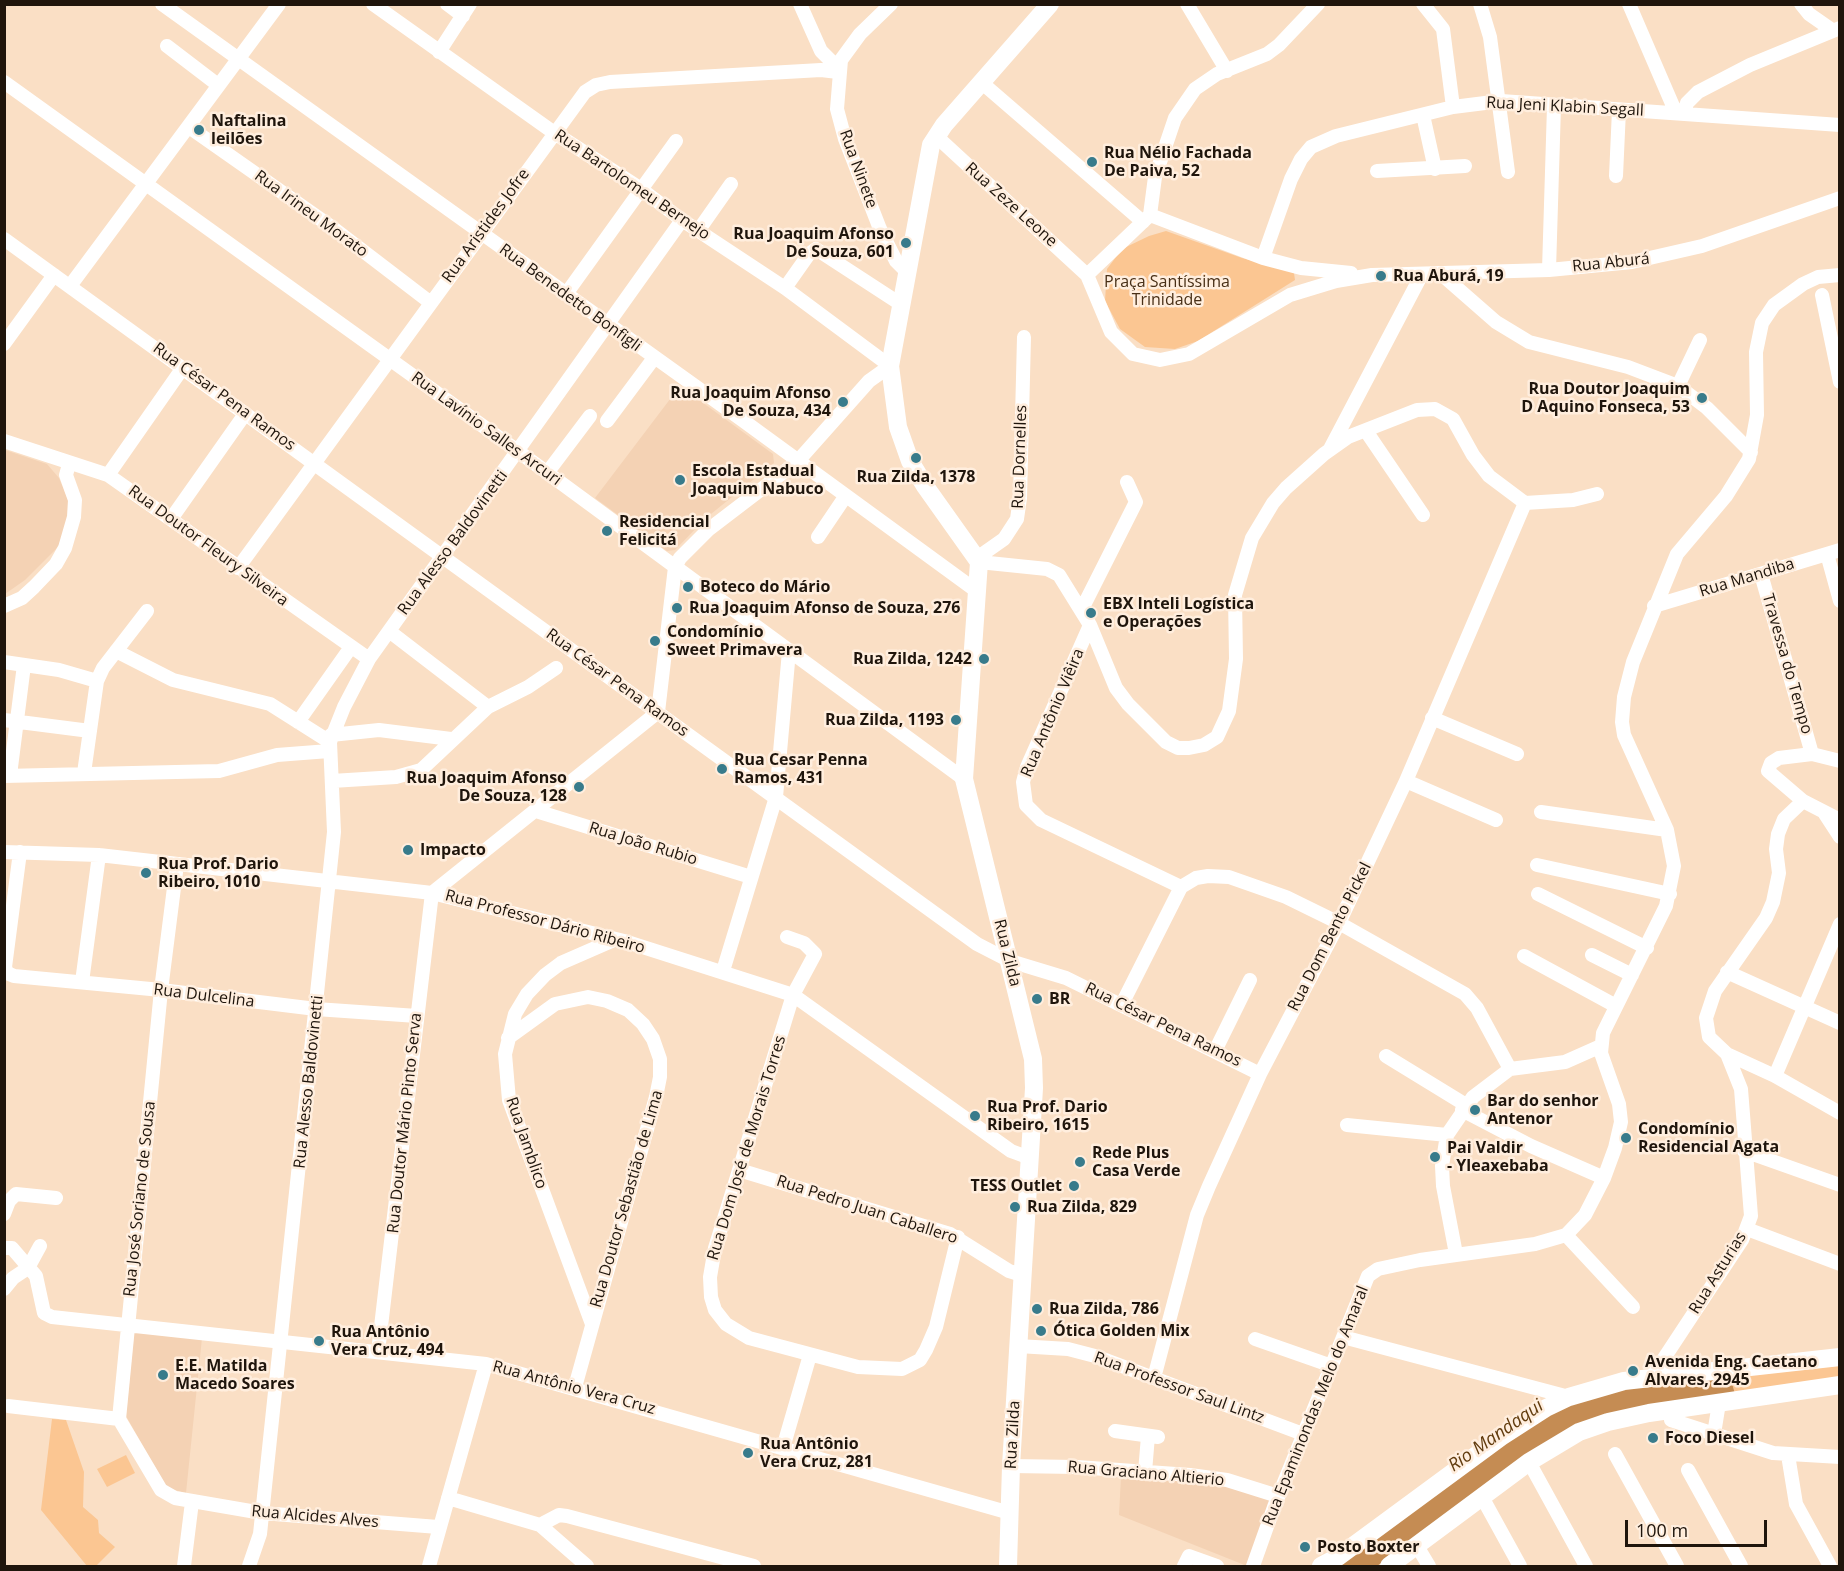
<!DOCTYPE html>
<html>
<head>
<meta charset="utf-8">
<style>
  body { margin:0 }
  #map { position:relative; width:1844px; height:1571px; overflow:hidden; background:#fadfc5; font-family:"Open Sans",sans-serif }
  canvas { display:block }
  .frame { position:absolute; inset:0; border:6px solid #1f150c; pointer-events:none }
  .scale { position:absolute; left:1625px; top:1520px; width:142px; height:27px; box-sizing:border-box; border:3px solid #1f150c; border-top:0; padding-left:8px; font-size:18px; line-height:21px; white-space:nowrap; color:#1f150c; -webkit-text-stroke:4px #ffeede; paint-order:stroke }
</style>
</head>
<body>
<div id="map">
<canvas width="1844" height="1571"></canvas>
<div class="frame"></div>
<div class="scale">100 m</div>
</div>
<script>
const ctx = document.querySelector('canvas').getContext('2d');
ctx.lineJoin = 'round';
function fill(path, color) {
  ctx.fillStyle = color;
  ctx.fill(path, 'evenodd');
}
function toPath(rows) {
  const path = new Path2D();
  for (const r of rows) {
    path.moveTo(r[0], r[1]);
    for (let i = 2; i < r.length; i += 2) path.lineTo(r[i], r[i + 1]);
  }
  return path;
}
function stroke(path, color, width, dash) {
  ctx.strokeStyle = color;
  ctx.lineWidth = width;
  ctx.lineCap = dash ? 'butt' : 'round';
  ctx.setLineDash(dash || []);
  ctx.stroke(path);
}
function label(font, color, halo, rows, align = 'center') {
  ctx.font = font + ' "Open Sans",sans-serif';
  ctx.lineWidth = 5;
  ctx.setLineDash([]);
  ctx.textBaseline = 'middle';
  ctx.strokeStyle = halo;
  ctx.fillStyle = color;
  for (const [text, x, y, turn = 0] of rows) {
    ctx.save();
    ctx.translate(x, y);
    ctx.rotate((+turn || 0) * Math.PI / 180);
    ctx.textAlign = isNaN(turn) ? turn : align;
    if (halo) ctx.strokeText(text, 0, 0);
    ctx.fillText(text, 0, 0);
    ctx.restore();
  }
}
fill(toPath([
  [680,386,773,454,774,463,706,518,675,550,667,551,595,498],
  [5,450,47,464,59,478,69,502,66,529,59,546,25,580,5,594],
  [136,1332,202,1338,186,1493,167,1488,126,1416,134,1333],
  [1135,1475,1228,1486,1272,1499,1247,1566,1119,1515,1121,1477]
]), '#f4d2b4');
fill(toPath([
  [1166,231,1242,258,1288,270,1294,273,1295,280,1198,341,1175,349,1145,347,1120,329,1105,301,1107,269,1122,249,1149,236],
  [1839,1361,1839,1380,1735,1394,1730,1376],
  [52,1419,66,1420,84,1472,83,1507,98,1520,99,1533,115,1547,96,1566,87,1566,41,1510],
  [126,1455,135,1473,107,1487,97,1469]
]), '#fbc692');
fill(toPath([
  [1730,1376,1735,1394,1616,1412,1437,1523,1377,1566,1330,1566,1526,1424,1599,1389]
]), '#c58c53');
stroke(toPath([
  [162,4,741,419,978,592],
  [373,4,553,132,641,189,682,220,785,288,890,366,869,381,797,462,708,530,680,558,675,567,658,712,432,893],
  [447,4,463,16],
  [800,4,821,51,839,69],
  [891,4,860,34,841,60,837,109,845,139,880,229,896,261,907,272],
  [1187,4,1227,71],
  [1423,4,1443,29,1453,107],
  [1480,4,1490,37,1508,172],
  [1629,4,1676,113],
  [1801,4,1809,14,1832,30],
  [167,46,218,85],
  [439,52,470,4],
  [4,82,519,452,964,779],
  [981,82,1143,222],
  [1684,113,1687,103,1698,92,1750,65,1840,28],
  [1423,115,1435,169],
  [189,127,333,228,431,303],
  [936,136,1087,275],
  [1377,171,1465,166],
  [1616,176,1619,110],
  [1150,215,1087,275,1111,332,1133,354,1160,360,1189,354,1290,295,1336,281,1372,275,1549,270,1632,262,1702,246,1840,198],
  [1150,215,1155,177,1175,118,1195,89,1217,74,1267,54,1279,45,1318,4],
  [1150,215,1263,258,1301,268,1351,273],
  [698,231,731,184],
  [4,239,977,944,1010,961,1066,978,1260,1074],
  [1263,258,1291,179,1301,159,1311,147,1336,136,1453,107,1501,101,1840,125],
  [1549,270,1554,106],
  [1440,273,1496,322,1529,342,1628,367,1678,386,1707,408,1751,452],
  [70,286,279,4],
  [785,288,809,254,816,249,902,305],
  [566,294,676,141],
  [1822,295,1840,382],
  [4,344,54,275],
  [1678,386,1700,340],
  [607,421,654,358],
  [1366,431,1423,515],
  [4,441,108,475,369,659,682,220],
  [1330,449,1422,274],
  [547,473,590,416],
  [108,475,182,369],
  [171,519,245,414],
  [818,537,845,497],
  [1827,554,1840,601],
  [977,558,1004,539,1017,519,1020,498,1024,337],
  [979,562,1047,569,1059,575,1090,625,1116,688,1128,704,1166,742,1178,748,1189,748,1204,745,1217,737,1229,711,1236,659,1235,595,1252,538,1273,503,1286,488,1324,454,1348,437,1417,410,1435,409,1453,419,1473,455,1489,476,1525,503,1573,500,1597,494],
  [238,568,585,92,596,85,610,82,821,70,838,72],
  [1761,574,1812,754],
  [4,606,22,598,34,587,56,564,65,548,74,517,75,500,66,475,69,464],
  [1654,606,1840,550],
  [1082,609,1136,502,1127,482],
  [1090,625,1027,767,1023,782,1026,805,1041,820,1181,887],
  [389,631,488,707],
  [116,651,173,680,270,704,330,742],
  [4,662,59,670,97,681],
  [1432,718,1517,754],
  [4,720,90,731],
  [298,722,351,647],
  [331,735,379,730,451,739],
  [1840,761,1812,754,1779,758,1771,763,1768,771,1803,801,1840,820],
  [84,773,97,681,103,668,147,611],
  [10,775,24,665],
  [4,776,219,771,277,755,329,751],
  [332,781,396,777,421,770,488,707,528,687,556,668],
  [1406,781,1496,820],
  [536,811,751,877],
  [1541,812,1667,830],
  [1825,814,1840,837],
  [4,852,99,855,432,893,624,941,793,995,1011,1151,1030,1158],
  [20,852,5,967,7,973,14,976,161,990,316,1009,417,1016],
  [177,864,161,990,119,1419,161,1490,175,1498,262,1513,438,1527],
  [1537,865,1670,894],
  [1538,894,1647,948],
  [787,937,804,943,815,954,793,995,715,1248,710,1277,711,1297,715,1310,726,1324,749,1338,858,1367,902,1369,920,1360,926,1350,936,1327,958,1237],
  [1592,955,1632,975],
  [1524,956,1616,1006],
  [723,971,776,797,789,651],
  [1727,972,1840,1023],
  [82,982,99,855],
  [1122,1004,1181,887,1196,878,1208,876,1229,877,1286,897,1339,923,1465,994,1477,1008,1510,1069,1565,1062,1601,1046],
  [508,1038,555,1004,588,997,607,1001,628,1010,643,1024,653,1039,660,1059,660,1077,656,1097,575,1387],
  [1215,1051,1250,980],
  [1727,1054,1775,1076,1840,1113],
  [1386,1056,1466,1105],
  [1775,1076,1840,924],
  [1462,1110,1531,1146,1604,1178],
  [1347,1125,1447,1135],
  [1744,1151,1840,1185],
  [739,1170,950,1234,1009,1271,1022,1275],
  [4,1214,9,1201,16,1194,56,1198],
  [1747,1229,1840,1264],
  [1566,1235,1633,1307],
  [4,1248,12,1248,36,1276,44,1313,52,1317,486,1364,1010,1513],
  [1456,1254,1443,1186,1442,1166,1447,1135,1473,1097,1510,1069],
  [4,1289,13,1278,28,1268,40,1246],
  [592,1324,509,1100,505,1054,515,1014,527,994,545,975,561,963,616,939],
  [1343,1337,1569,1397],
  [1255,1339,1332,1366],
  [1018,1346,1068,1349,1095,1356,1303,1434],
  [378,1352,432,893],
  [1154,1378,1197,1215,1209,1186,1260,1074,1339,923,1406,781,1525,503],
  [1651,1378,1742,1240,1751,1216,1741,1089,1727,1054,1709,1037,1706,1018,1715,991,1766,918,1773,902,1779,873,1776,849,1778,834,1784,819,1803,801],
  [8,1406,119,1419],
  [1671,1420,1773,1453,1840,1457],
  [1115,1431,1158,1437],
  [1714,1434,1719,1403],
  [783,1448,810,1355],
  [1615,1454,1677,1566],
  [1788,1455,1796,1504,1830,1566],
  [1529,1462,1586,1566],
  [1011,1466,1077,1467,1190,1475,1227,1480,1278,1496],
  [1688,1470,1741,1566],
  [1145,1472,1148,1436],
  [1482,1497,1520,1566],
  [448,1498,540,1525,587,1566],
  [540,1525,559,1515,567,1516,754,1566],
  [1417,1546,1429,1566],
  [184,1566,192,1502],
  [249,1566,260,1534,334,832,330,742,344,707,369,659],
  [429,1566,486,1364],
  [1184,1566,1189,1556,1217,1566],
  [1253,1566,1274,1507,1368,1276,1378,1269,1420,1260,1535,1244,1566,1235,1585,1215,1604,1178,1615,1148,1621,1122,1619,1104,1601,1053,1603,1033,1666,906,1674,866,1667,830,1624,735,1622,722,1624,697,1633,662,1677,554,1726,496,1749,459,1757,415,1756,352,1762,323,1774,305,1803,284,1818,277,1840,275]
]), '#fff', 14);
stroke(toPath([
  [1008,1566,1011,1466,1034,1088,1033,1059,964,779,979,562,925,486,910,461,898,427,890,366,931,145,944,125,1050,4],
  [1321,1566,1338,1557,1501,1437,1546,1408,1569,1397,1624,1381,1840,1357],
  [1389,1566,1529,1462,1579,1432,1608,1422,1649,1413,1840,1385]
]), '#fff', 18);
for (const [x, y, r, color] of [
  [199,130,6,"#387b8b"],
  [1092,162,6,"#387b8b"],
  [906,243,6,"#387b8b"],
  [1381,276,6,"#387b8b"],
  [1702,398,6,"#387b8b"],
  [843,402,6,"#387b8b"],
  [916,458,6,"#387b8b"],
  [680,480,6,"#387b8b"],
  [607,531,6,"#387b8b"],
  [688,587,6,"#387b8b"],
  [677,608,6,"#387b8b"],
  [1091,613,6,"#387b8b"],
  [655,641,6,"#387b8b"],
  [984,659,6,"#387b8b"],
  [956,720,6,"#387b8b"],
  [722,769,6,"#387b8b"],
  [579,787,6,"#387b8b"],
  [408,850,6,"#387b8b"],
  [146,873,6,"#387b8b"],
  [1037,999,6,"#387b8b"],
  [1475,1110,6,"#387b8b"],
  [975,1116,6,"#387b8b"],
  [1626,1138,6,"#387b8b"],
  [1435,1157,6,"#387b8b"],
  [1080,1162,6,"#387b8b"],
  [1074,1186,6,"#387b8b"],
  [1015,1207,6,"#387b8b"],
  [1037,1309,6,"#387b8b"],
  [1041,1331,6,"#387b8b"],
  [319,1341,6,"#387b8b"],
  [1633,1371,6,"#387b8b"],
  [163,1375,6,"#387b8b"],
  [1653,1438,6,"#387b8b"],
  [748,1453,6,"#387b8b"],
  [1305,1547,6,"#387b8b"]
]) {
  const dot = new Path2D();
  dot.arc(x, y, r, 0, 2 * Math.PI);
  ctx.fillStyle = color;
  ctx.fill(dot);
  stroke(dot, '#ffeede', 2);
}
label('16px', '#1f150c', '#ffeede', [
  ["Rua Jeni Klabin Segall",1565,107,3],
  ["Rua Ninete",858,169,70],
  ["Rua Bartolomeu Bernejo",632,185,34],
  ["Rua Zeze Leone",1011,205,42],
  ["Rua Irineu Morato",311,214,36],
  ["Rua Aristides Jofre",486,226,-54],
  ["Rua Aburá",1611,263,-6],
  ["Rua Benedetto Bonfigli",570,298,36],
  ["Rua César Pena Ramos",224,397,36],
  ["Rua Lavínio Salles Arcuri",486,429,36],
  ["Rua Dornelles",1020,457,-88],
  ["Rua Alesso Baldovinetti",453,543,-54],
  ["Rua Doutor Fleury Silveira",208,546,36],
  ["Rua Mandiba",1747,578,-17],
  ["Travessa do Tempo",1787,664,74],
  ["Rua César Pena Ramos",617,683,36],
  ["Rua Antônio Viêira",1053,713,-67],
  ["Rua João Rubio",643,844,17],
  ["Rua Professor Dário Ribeiro",545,922,15],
  ["Rua Dom Bento Pickel",1330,937,-63],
  ["Rua Zilda",1007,953,76],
  ["Rua Dulcelina",204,996,7],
  ["Rua César Pena Ramos",1163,1025,26],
  ["Rua Alesso Baldovinetti",309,1082,-84],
  ["Rua Doutor Mário Pinto Serva",405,1123,-84],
  ["Rua Jamblico",526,1143,71],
  ["Rua Dom José de Morais Torres",747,1148,-73],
  ["Rua José Soriano de Sousa",140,1199,-84],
  ["Rua Doutor Sebastião de Lima",627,1199,-74],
  ["Rua Pedro Juan Caballero",867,1210,18],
  ["Rua Asturias",1718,1273,-58],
  ["Rua Antônio Vera Cruz",574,1388,15],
  ["Rua Professor Saul Lintz",1179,1388,20],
  ["Rua Epaminondas Melo do Amaral",1316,1406,-68],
  ["Rua Zilda",1013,1435,-87],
  ["Rua Graciano Altierio",1146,1474,5],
  ["Rua Alcides Alves",315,1517,5]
]);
label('bold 16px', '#1f150c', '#ffeede', [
  ["Naftalina",211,121],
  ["leilões",211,139],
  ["Rua Nélio Fachada",1104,153],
  ["De Paiva, 52",1104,171],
  ["Rua Joaquim Afonso",894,234,"right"],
  ["De Souza, 601",894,252,"right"],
  ["Rua Aburá, 19",1393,276],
  ["Rua Doutor Joaquim",1690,389,"right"],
  ["D Aquino Fonseca, 53",1690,407,"right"],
  ["Rua Joaquim Afonso",831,393,"right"],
  ["De Souza, 434",831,411,"right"],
  ["Escola Estadual",692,471],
  ["Joaquim Nabuco",692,489],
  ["Rua Zilda, 1378",916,477,"center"],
  ["Residencial",619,522],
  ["Felicitá",619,540],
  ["Boteco do Mário",700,587],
  ["EBX Inteli Logística",1103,604],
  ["e Operações",1103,622],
  ["Rua Joaquim Afonso de Souza, 276",689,608],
  ["Condomínio",667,632],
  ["Sweet Primavera",667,650],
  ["Rua Zilda, 1242",972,659,"right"],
  ["Rua Zilda, 1193",944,720,"right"],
  ["Rua Cesar Penna",734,760],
  ["Ramos, 431",734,778],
  ["Rua Joaquim Afonso",567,778,"right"],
  ["De Souza, 128",567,796,"right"],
  ["Impacto",420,850],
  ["Rua Prof. Dario",158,864],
  ["Ribeiro, 1010",158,882],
  ["BR",1049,999],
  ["Bar do senhor",1487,1101],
  ["Antenor",1487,1119],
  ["Rua Prof. Dario",987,1107],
  ["Ribeiro, 1615",987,1125],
  ["Condomínio",1638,1129],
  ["Residencial Agata",1638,1147],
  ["Pai Valdir",1447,1148],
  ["- Yleaxebaba",1447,1166],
  ["Rede Plus",1092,1153],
  ["Casa Verde",1092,1171],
  ["TESS Outlet",1062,1186,"right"],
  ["Rua Zilda, 829",1027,1207],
  ["Rua Zilda, 786",1049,1309],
  ["Ótica Golden Mix",1053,1331],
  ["Rua Antônio",331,1332],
  ["Vera Cruz, 494",331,1350],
  ["Avenida Eng. Caetano",1645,1362],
  ["Alvares, 2945",1645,1380],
  ["E.E. Matilda",175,1366],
  ["Macedo Soares",175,1384],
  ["Foco Diesel",1665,1438],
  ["Rua Antônio",760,1444],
  ["Vera Cruz, 281",760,1462],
  ["Posto Boxter",1317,1547]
], 'left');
label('16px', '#493017', '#ffeede', [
  ["Praça Santíssima",1167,282],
  ["Trinidade",1167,300]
]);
label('italic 18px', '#623c0e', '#ffeede', [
  ["Rio Mandaqui",1496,1436,-35]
]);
</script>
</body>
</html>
